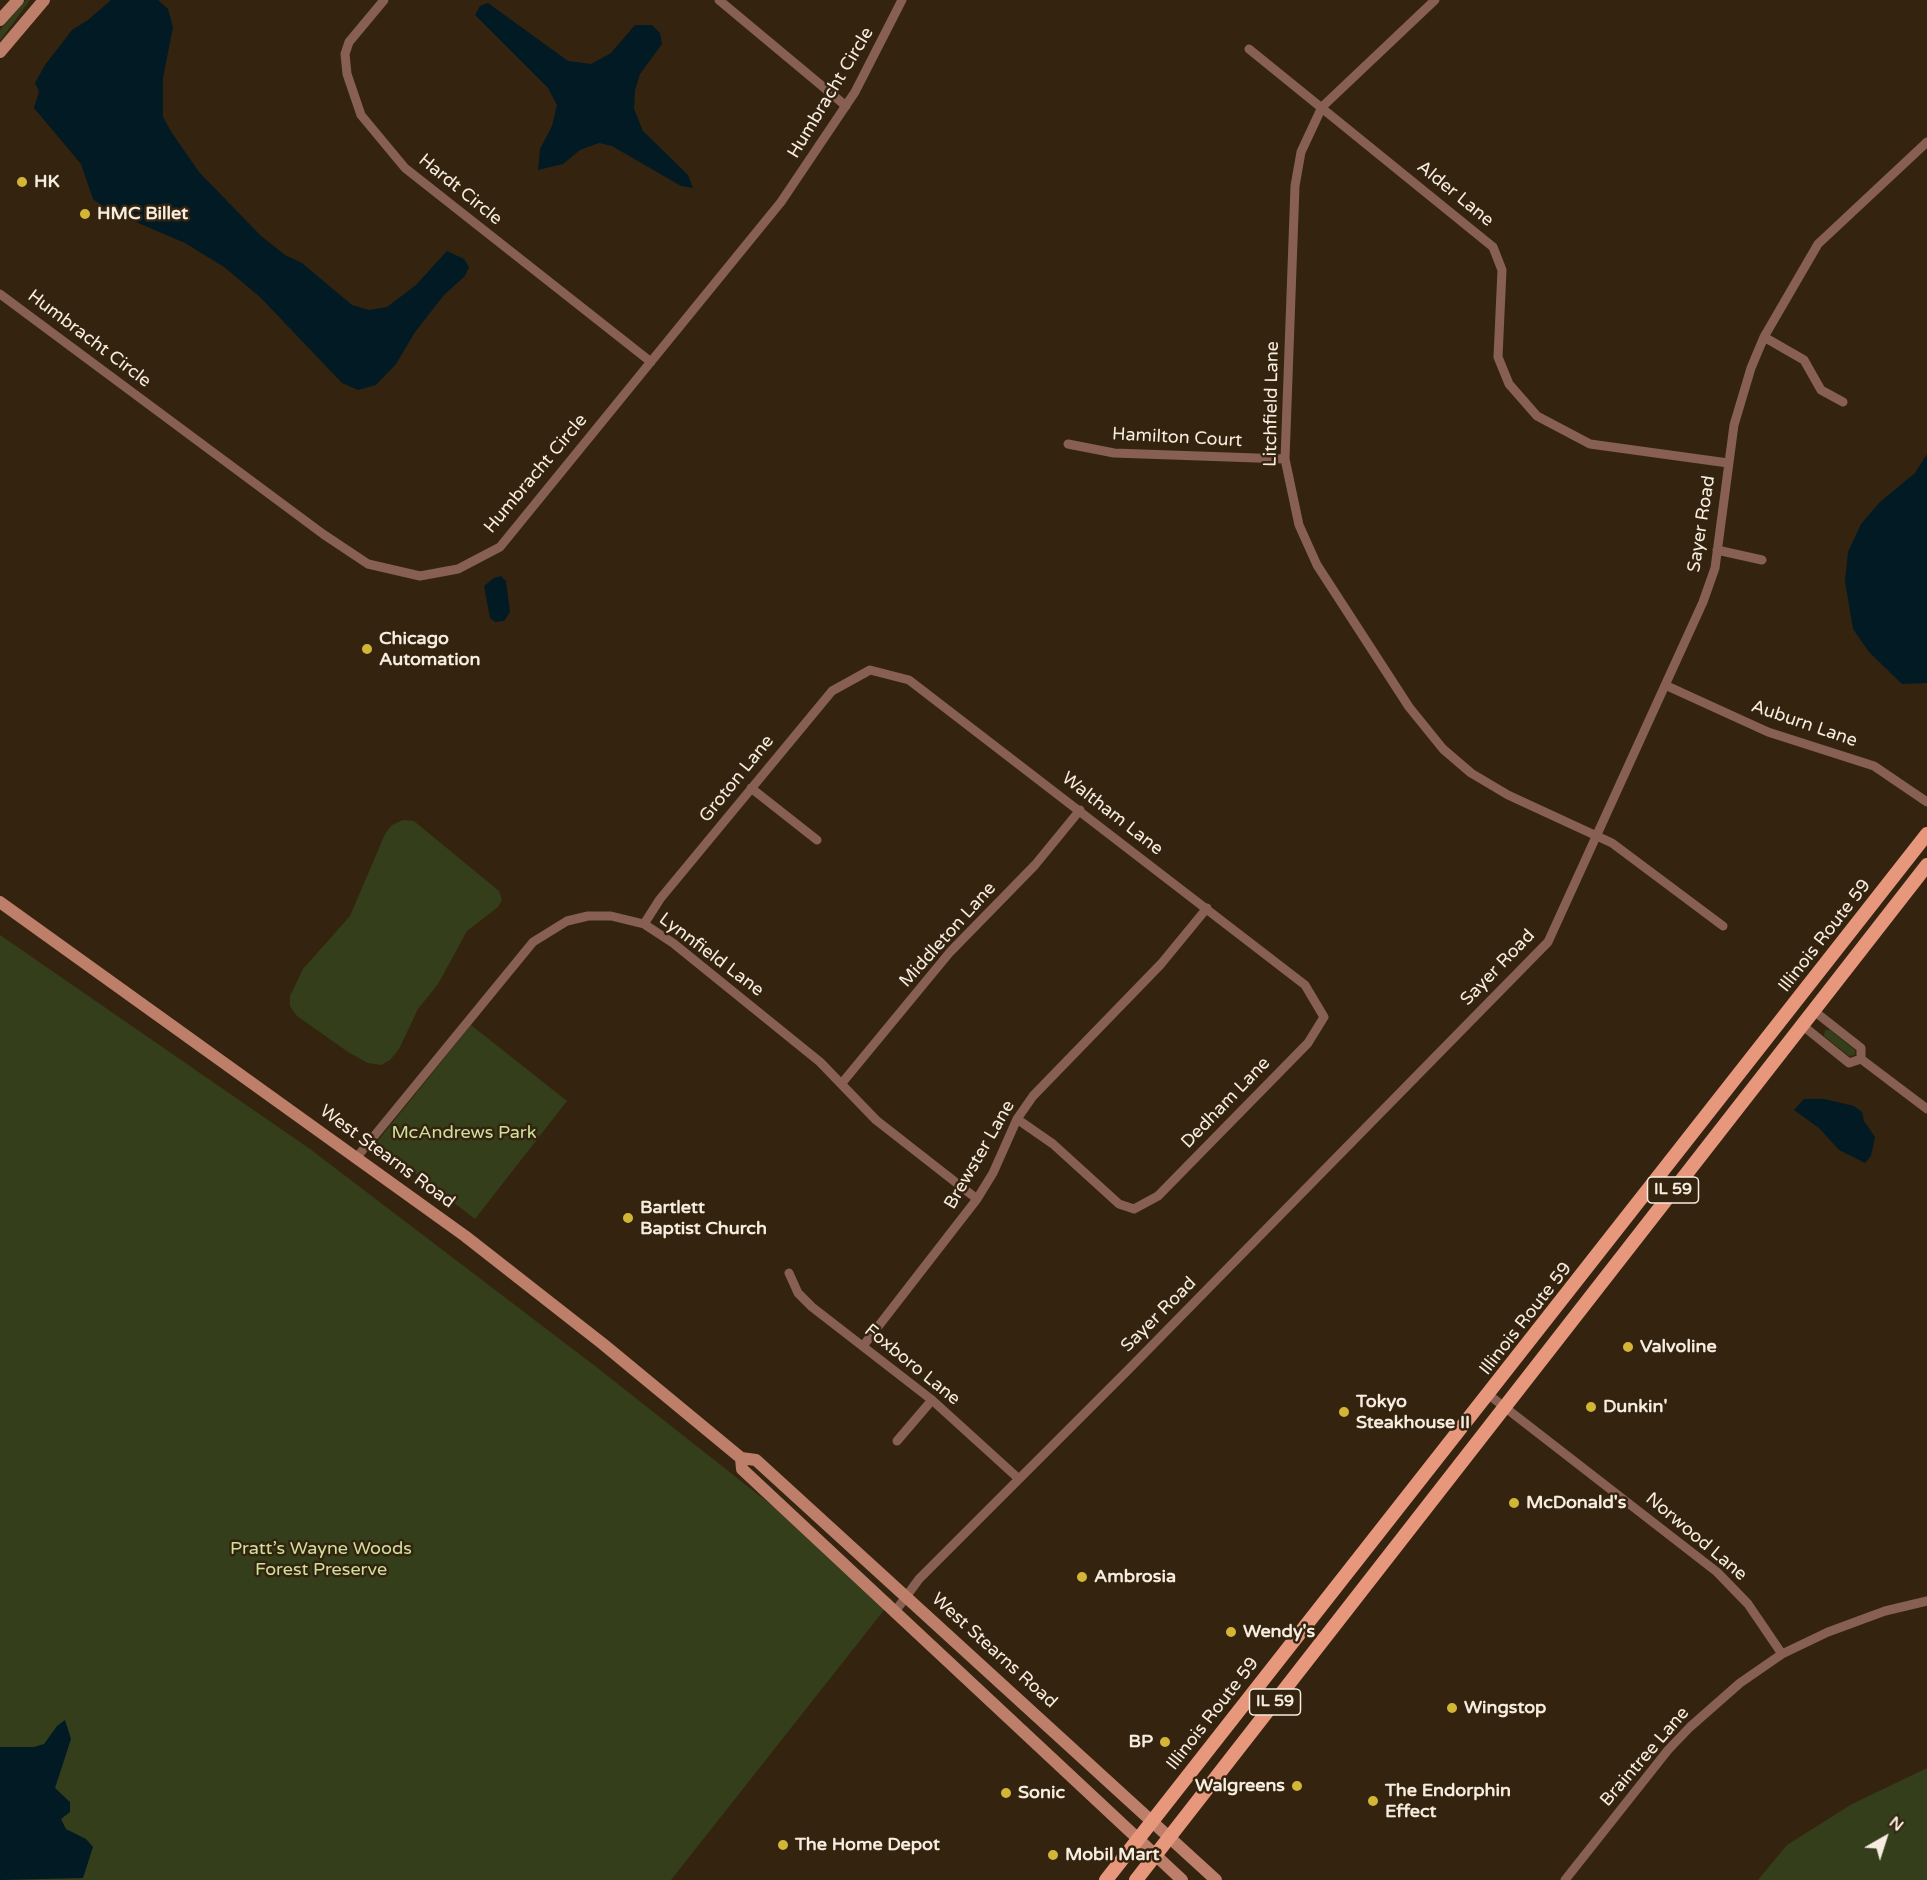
<!DOCTYPE html>
<html>
<head>
<meta charset="utf-8">
<style>
  body { margin:0 }
  #map { position:relative; width:1927px; height:1880px; overflow:hidden; background:#34240f; font-family:"Varela Round",sans-serif }
  canvas { display:block }
  .north { position:absolute; left:1855px; top:1808px; width:60px; height:60px; -webkit-text-stroke:4px #34240f; paint-order:stroke; rotate:39deg; font-size:16px; font-weight:700; line-height:24px; text-align:center; color:#f6ecdf }
  .north::after { content:''; display:block; margin:auto; width:21px; height:27px; background:#f6ecdf; clip-path:polygon(50% 0,100% 100%,50% 72%,0 100%) }
</style>
</head>
<body>
<div id="map">
<canvas width="1927" height="1880"></canvas>
<div class="north">N</div>
</div>
<script>
const ctx = document.querySelector('canvas').getContext('2d');
ctx.lineJoin = 'round';
function fill(path, color) {
  ctx.fillStyle = color;
  ctx.fill(path, 'evenodd');
}
function toPath(rows) {
  const path = new Path2D();
  for (const r of rows) {
    path.moveTo(r[0], r[1]);
    for (let i = 2; i < r.length; i += 2) path.lineTo(r[i], r[i + 1]);
  }
  return path;
}
function stroke(path, color, width, dash) {
  ctx.strokeStyle = color;
  ctx.lineWidth = width;
  ctx.lineCap = dash ? 'butt' : 'round';
  ctx.setLineDash(dash || []);
  ctx.stroke(path);
}
function label(font, color, halo, rows, align = 'center') {
  ctx.font = font + ' "Varela Round",sans-serif';
  ctx.lineWidth = 5;
  ctx.setLineDash([]);
  ctx.textBaseline = 'middle';
  ctx.strokeStyle = halo;
  ctx.fillStyle = color;
  for (const [text, x, y, turn = 0] of rows) {
    ctx.save();
    ctx.translate(x, y);
    ctx.rotate((+turn || 0) * Math.PI / 180);
    ctx.textAlign = isNaN(turn) ? turn : align;
    if (halo) ctx.strokeText(text, 0, 0);
    ctx.fillText(text, 0, 0);
    ctx.restore();
  }
}
fill(toPath([
  [26,0,30,0,0,41,0,30],
  [403,820,414,821,499,891,502,900,498,907,467,931,438,984,418,1009,399,1049,390,1060,381,1065,368,1063,348,1052,297,1016,290,1006,290,996,303,969,350,916,385,834,392,825],
  [0,935,310,1149,595,1366,892,1600,671,1880,0,1880],
  [471,1025,567,1101,475,1219,376,1143],
  [1825,1030,1830,1030,1855,1050,1855,1055,1849,1056,1824,1036],
  [1927,1768,1927,1880,1758,1880,1787,1845,1852,1804]
]), '#343e1b');
fill(toPath([
  [111,0,158,0,168,9,173,27,163,78,163,117,172,133,199,172,261,236,285,255,302,263,352,305,369,310,387,307,416,285,447,251,464,259,469,267,465,276,444,295,415,332,396,364,376,385,358,390,342,383,260,297,224,267,185,243,108,210,93,199,81,164,34,108,39,91,35,83,45,65,72,30,88,20],
  [488,3,568,61,591,64,611,53,635,25,652,25,660,33,662,44,640,74,635,90,634,109,643,131,688,175,693,188,681,186,612,146,599,143,580,150,563,164,538,170,540,149,552,126,557,105,548,88,475,15,480,6],
  [1927,454,1927,683,1902,684,1869,652,1853,629,1845,581,1848,552,1861,524,1880,502,1915,473],
  [501,576,506,581,510,612,504,621,495,622,490,618,484,586,494,578],
  [1804,1099,1824,1099,1854,1106,1862,1112,1864,1121,1875,1137,1871,1156,1865,1163,1839,1150,1819,1128,1794,1110],
  [65,1720,71,1739,55,1788,70,1802,70,1812,61,1819,66,1829,86,1839,93,1847,83,1878,0,1880,0,1747,34,1747,44,1744,57,1726]
]), '#011a23');
stroke(toPath([
  [384,0,349,42,345,54,347,74,361,115,405,168,651,362],
  [719,0,846,106],
  [1435,0,1322,107,1301,152,1295,186,1285,459,1299,525,1317,565,1409,707,1443,749,1471,773,1508,795,1612,843,1723,926],
  [1249,49,1493,247,1502,270,1498,357,1509,384,1537,416,1590,444,1728,463],
  [0,294,323,534,368,564,420,576,458,569,500,547,781,202,855,92,902,0],
  [1764,337,1804,360,1821,390,1843,402],
  [1068,444,1114,453,1285,459],
  [1717,550,1762,560],
  [1665,685,1768,732,1874,766,1927,802],
  [751,788,817,840],
  [644,924,660,899,832,691,870,670,909,680,1305,985,1324,1017,1308,1043,1158,1196,1134,1209,1119,1204,1053,1144,1017,1119],
  [1814,1011,1861,1048,1861,1059],
  [1802,1025,1849,1063,1861,1059],
  [1861,1059,1927,1109],
  [842,1083,950,952,1035,865,1080,810],
  [357,1157,533,942,567,921,588,916,611,916,644,924,673,943,820,1062,876,1120,977,1199],
  [789,1273,798,1293,812,1307,932,1400,1019,1479],
  [863,1346,977,1199,993,1173,1017,1119,1033,1096,1161,964,1207,908],
  [1489,1395,1717,1572,1748,1604,1782,1654],
  [897,1441,932,1400],
  [894,1613,919,1579,1128,1370,1548,942,1703,602,1715,568,1734,425,1751,368,1764,337,1818,244,1927,142],
  [1565,1880,1668,1750,1690,1727,1740,1683,1782,1654,1828,1632,1885,1611,1927,1601]
]), '#876053', 9);
stroke(toPath([
  [0,20,18,0],
  [0,52,44,0],
  [0,902,465,1236,603,1344,741,1458,756,1460,1216,1880],
  [741,1458,742,1469,1182,1880]
]), '#bd7f6a', 12);
stroke(toPath([
  [1106,1880,1927,834],
  [1136,1880,1927,865]
]), '#e7977c', 14);
for (const [x, y, r, color] of [
  [22,182,6,"#d3b635"],
  [85,214,6,"#d3b635"],
  [367,649,6,"#d3b635"],
  [628,1218,6,"#d3b635"],
  [1628,1347,6,"#d3b635"],
  [1591,1407,6,"#d3b635"],
  [1344,1412,6,"#d3b635"],
  [1514,1503,6,"#d3b635"],
  [1082,1577,6,"#d3b635"],
  [1231,1632,6,"#d3b635"],
  [1452,1708,6,"#d3b635"],
  [1165,1742,6,"#d3b635"],
  [1297,1786,6,"#d3b635"],
  [1006,1793,6,"#d3b635"],
  [1373,1801,6,"#d3b635"],
  [783,1845,6,"#d3b635"],
  [1053,1855,6,"#d3b635"]
]) {
  const dot = new Path2D();
  dot.arc(x, y, r, 0, 2 * Math.PI);
  ctx.fillStyle = color;
  ctx.fill(dot);
  stroke(dot, '#34240f', 2);
}
for (const [x, y, w] of [
  [1673,1190,51],
  [1275,1702,51]
]) {
  const box = new Path2D();
  box.roundRect(x - w / 2, y - 13, w, 26, 4.5);
  ctx.fillStyle = '#34240f';
  ctx.fill(box);
  stroke(box, '#f6ecdf', 1.5);
}
label('bold 16px', '#f6ecdf', null, [
  ["IL 59",1673,1190],
  ["IL 59",1275,1702]
]);
label('18px', '#f6ecdf', '#34240f', [
  ["Humbracht Circle",831,93,-59],
  ["Hardt Circle",460,190,39],
  ["Alder Lane",1455,194,39],
  ["Humbracht Circle",89,339,37],
  ["Litchfield Lane",1272,404,-89],
  ["Hamilton Court",1177,438,3],
  ["Humbracht Circle",536,474,-50],
  ["Sayer Road",1702,524,-81],
  ["Auburn Lane",1804,724,19],
  ["Groton Lane",737,779,-51],
  ["Waltham Lane",1112,814,38],
  ["Middleton Lane",948,935,-48],
  ["Illinois Route 59",1825,936,-52],
  ["Lynnfield Lane",711,955,37],
  ["Sayer Road",1498,968,-46],
  ["Dedham Lane",1226,1103,-46],
  ["Brewster Lane",980,1155,-60],
  ["West Stearns Road",387,1157,36],
  ["Sayer Road",1159,1315,-45],
  ["Illinois Route 59",1526,1319,-52],
  ["Foxboro Lane",912,1365,39],
  ["Norwood Lane",1696,1537,40],
  ["West Stearns Road",994,1651,42],
  ["Illinois Route 59",1213,1714,-52],
  ["Braintree Lane",1645,1757,-49]
]);
label('bold 18px', '#f6ecdf', '#34240f', [
  ["HK",34,182],
  ["HMC Billet",97,214],
  ["Chicago",379,639],
  ["Automation",379,660],
  ["Bartlett",640,1208],
  ["Baptist Church",640,1229],
  ["Valvoline",1640,1347],
  ["Tokyo",1356,1402],
  ["Steakhouse II",1356,1423],
  ["Dunkin'",1603,1407],
  ["McDonald's",1526,1503],
  ["Ambrosia",1094,1577],
  ["Wendy's",1243,1632],
  ["Wingstop",1464,1708],
  ["BP",1153,1742,"right"],
  ["Walgreens",1285,1786,"right"],
  ["The Endorphin",1385,1791],
  ["Effect",1385,1812],
  ["Sonic",1018,1793],
  ["The Home Depot",795,1845],
  ["Mobil Mart",1065,1855]
], 'left');
label('18px', '#cee29d', '#34240f', [
  ["McAndrews Park",464,1133],
  ["Pratt’s Wayne Woods",321,1549],
  ["Forest Preserve",321,1570]
]);
</script>
</body>
</html>
